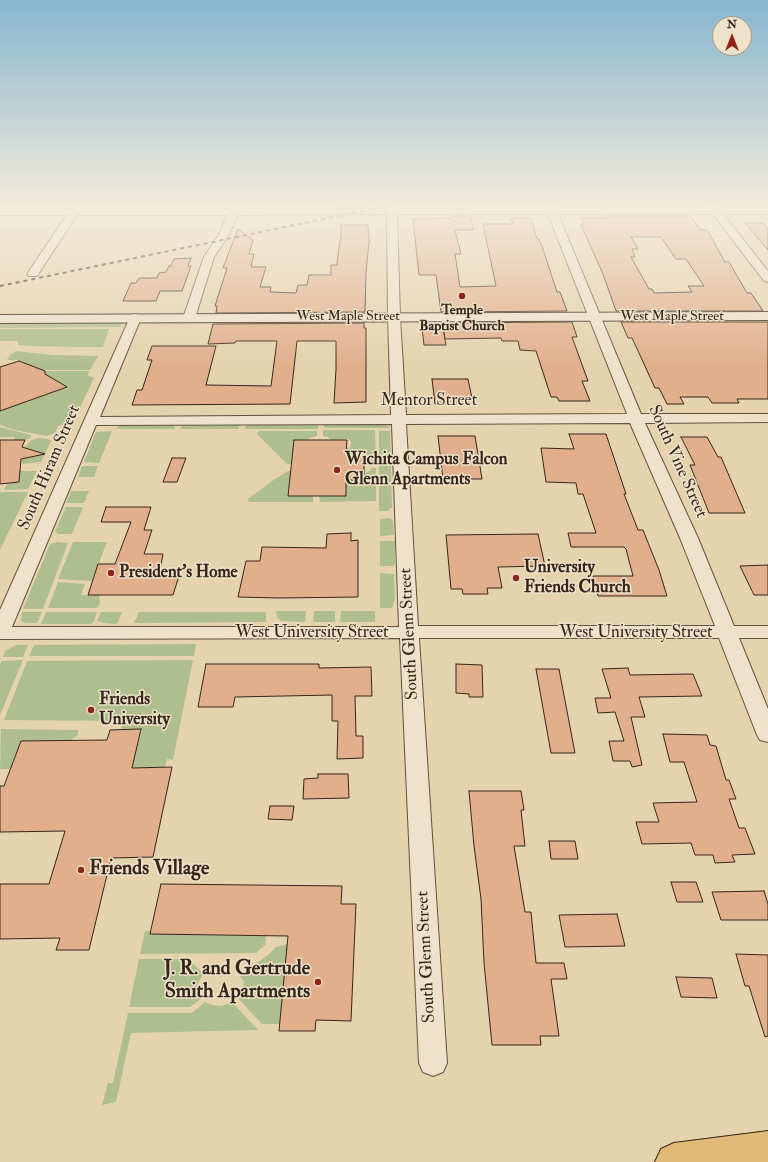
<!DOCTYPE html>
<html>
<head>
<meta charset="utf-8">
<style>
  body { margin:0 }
  #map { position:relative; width:768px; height:1162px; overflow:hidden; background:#e5d3ae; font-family:"IM FELL Double Pica",serif }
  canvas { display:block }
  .north { position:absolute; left:712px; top:16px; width:40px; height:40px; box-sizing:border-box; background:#eee2ca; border:1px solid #a49784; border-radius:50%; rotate:0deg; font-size:11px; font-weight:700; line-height:16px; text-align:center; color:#36261a }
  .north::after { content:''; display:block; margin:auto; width:14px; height:18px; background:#8f2418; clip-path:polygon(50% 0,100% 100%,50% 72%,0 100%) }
</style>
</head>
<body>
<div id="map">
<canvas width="768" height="1162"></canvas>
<div class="north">N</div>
</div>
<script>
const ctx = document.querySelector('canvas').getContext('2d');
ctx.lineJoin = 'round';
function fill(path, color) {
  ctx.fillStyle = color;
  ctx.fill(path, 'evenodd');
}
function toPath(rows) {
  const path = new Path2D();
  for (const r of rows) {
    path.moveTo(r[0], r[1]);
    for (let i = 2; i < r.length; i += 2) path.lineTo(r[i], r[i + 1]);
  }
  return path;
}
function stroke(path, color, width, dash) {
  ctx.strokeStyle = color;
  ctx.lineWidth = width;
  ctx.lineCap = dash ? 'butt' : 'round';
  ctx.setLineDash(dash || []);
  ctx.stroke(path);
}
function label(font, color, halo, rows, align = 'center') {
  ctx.font = font + ' "IM FELL Double Pica",serif';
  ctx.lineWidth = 3;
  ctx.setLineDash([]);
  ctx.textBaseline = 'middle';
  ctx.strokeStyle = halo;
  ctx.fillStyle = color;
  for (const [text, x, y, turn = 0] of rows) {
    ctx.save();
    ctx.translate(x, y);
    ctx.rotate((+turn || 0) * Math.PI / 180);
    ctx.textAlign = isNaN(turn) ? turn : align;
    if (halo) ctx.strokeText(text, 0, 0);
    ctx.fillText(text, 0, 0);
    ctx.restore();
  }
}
fill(toPath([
  [341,205,383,205,360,209,323,209,324,207],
  [116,322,121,323,121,327,0,328,0,323],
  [0,329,109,329,103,347,85,347,30,346,18,345,18,341,0,341],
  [16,351,52,355,98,356,90,370,42,370,31,365,25,365,19,361,20,360,7,360,10,355],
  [45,371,89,371,88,375,94,378,73,422,58,426,55,433,47,436,15,430,0,425,0,411,66,387,45,374],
  [240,424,238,429,180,429,182,425,186,425],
  [249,424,318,424,318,429,245,429,246,426],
  [324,424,382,424,390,427,390,428,324,428],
  [119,425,173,425,175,426,174,429,117,429],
  [0,427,31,435,31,438,25,440,14,440,15,437,0,437],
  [323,430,375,430,376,465,369,465,369,463,364,461,364,453,346,449,351,446,351,441,349,439,331,440,328,437,323,436],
  [112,431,99,463,84,462,96,432],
  [259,431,317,431,317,436,309,438,308,440,294,440,291,464,287,464,257,434],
  [379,431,390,431,392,507,388,511,379,511],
  [38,438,48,439,51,441,41,462,23,464,21,462,23,458,33,454,33,450,24,449,30,441],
  [82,466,98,466,94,477,78,477],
  [371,468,376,468,376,501,320,502,319,496,346,496,346,480,364,480,364,473,370,471],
  [20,470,23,471,37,471,28,489,4,490,7,484,17,482,19,479,20,476,15,474],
  [288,471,291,471,288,496,313,496,313,502,248,502,248,499,272,481],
  [71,491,89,491,84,503,66,503],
  [0,492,28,492,0,550],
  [66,507,83,507,72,534,58,534,55,531],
  [390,518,393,521,394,535,380,536,380,519],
  [380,541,395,541,395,564,393,566,380,566],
  [57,542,68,543,43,609,23,609,50,544],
  [73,542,107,542,92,581,58,579],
  [380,573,394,574,395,599,392,608,380,608],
  [58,582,85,584,81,595,99,595,100,603,98,607,96,608,48,608],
  [276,611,306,611,305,622,281,621,277,617],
  [314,611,335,611,335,622,315,622,313,621],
  [341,611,375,611,375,622,340,622],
  [22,612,42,612,37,623,25,623,21,621],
  [46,612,97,612,94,621,91,624,41,624],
  [101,612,122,612,118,622,116,624,102,623,102,622,97,621],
  [139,612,266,612,266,622,134,623],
  [196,644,194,656,29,656,34,645],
  [16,645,28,645,23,657,3,657,5,651],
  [23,660,0,715,0,664,2,661],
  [193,660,173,760,167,759,165,768,0,769,1,729,78,730,78,735,70,741,21,741,14,761,133,761,141,730,121,730,123,721,4,720,27,661],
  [145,931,151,931,151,934,266,936,265,945,256,953,140,954],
  [288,944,280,1024,262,1024,237,997,242,990,244,982,240,976,269,954,276,947],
  [139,959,188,959,204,974,199,981,197,986,197,991,202,998,190,1007,129,1007],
  [205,1002,213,1005,222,1006,232,1002,258,1030,131,1033,116,1102,102,1105,108,1083,113,1083,128,1013,192,1013]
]), '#afbe8f');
const building = toPath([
  [632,205,683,205,684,206,633,206,632,205],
  [452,216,470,216,474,230,455,230,461,254,455,254,460,287,496,286,483,224,513,224,511,218,531,218,537,239,539,239,542,246,557,292,560,292,567,311,441,312,436,275,419,275,413,219,452,218,452,216],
  [607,216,690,216,701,230,707,230,725,262,729,262,747,293,751,293,763,311,616,311,603,274,581,225,584,225,581,218,608,218,607,216],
  [631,237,661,237,676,259,686,259,704,286,688,286,692,292,654,293,652,289,649,289,631,257,635,257,632,249,638,249,631,237],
  [745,223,763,223,768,229,768,250,745,223],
  [341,225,368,225,369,242,366,272,365,312,216,313,217,306,215,306,227,268,223,268,238,229,253,240,249,254,254,254,251,267,266,267,260,287,271,287,270,292,296,293,298,285,307,285,309,275,331,275,331,265,337,265,337,263,340,240,341,240,341,225],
  [191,258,188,266,191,266,182,291,160,291,156,301,123,301,131,283,136,283,139,278,157,278,159,273,166,272,169,266,171,266,174,259,191,258],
  [572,322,577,337,572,337,588,381,582,381,590,401,559,401,557,397,551,397,536,351,520,350,518,341,502,341,501,338,445,339,443,323,572,322],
  [621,322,768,322,768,399,737,399,739,403,712,403,708,397,680,397,684,404,667,404,659,388,655,388,639,353,632,338,628,338,621,322],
  [364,323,364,328,366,328,366,402,334,403,336,369,336,341,297,341,290,404,132,405,137,390,142,390,152,360,147,360,152,346,216,346,206,385,271,386,277,341,236,341,235,343,208,344,213,324,364,323],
  [422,328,443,328,446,345,424,345,422,328],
  [19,361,45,371,45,374,67,387,0,411,0,367,19,361],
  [432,379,468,379,473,403,435,404,432,379],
  [569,434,606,434,626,494,624,494,638,530,643,530,659,570,667,596,598,596,593,576,633,576,626,549,624,547,571,547,568,533,596,533,583,494,578,494,576,483,546,482,541,448,574,449,569,434],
  [438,436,475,436,482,479,443,479,438,436],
  [681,437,707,437,718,457,721,457,745,513,709,513,690,465,695,465,681,437],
  [0,440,25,440,22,447,45,454,21,459,19,482,0,484,0,440],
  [294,440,347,440,346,453,364,453,364,480,346,480,346,496,288,496,294,440],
  [172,458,186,458,177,482,163,482,172,458],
  [106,507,151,507,144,530,152,530,144,554,163,554,159,576,179,576,173,595,88,595,98,564,115,564,131,522,101,522,106,507],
  [351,533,351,541,358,540,358,597,279,598,238,597,246,561,260,561,262,547,326,548,327,534,351,533],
  [538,534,545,566,498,567,502,588,487,588,488,594,463,594,462,589,451,589,446,535,538,534],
  [768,565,768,595,754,595,740,566,768,565],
  [206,664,319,664,319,668,371,667,372,696,355,696,356,736,363,736,363,758,337,759,338,721,332,721,332,695,235,697,233,707,198,707,206,664],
  [456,664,482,665,483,697,469,697,469,694,456,693,456,664],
  [628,668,630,675,693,674,702,696,639,697,645,717,631,717,642,765,632,767,630,761,613,761,609,741,624,741,615,712,598,713,595,698,611,698,602,669,628,668],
  [536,669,559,669,575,753,551,753,536,669],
  [141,729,132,768,172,767,153,857,111,858,89,950,56,950,60,938,0,939,0,884,49,884,65,831,0,832,0,786,4,786,21,741,107,740,110,730,141,729],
  [663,734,707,735,710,745,716,746,726,780,729,780,736,799,729,799,739,828,745,828,755,854,732,855,735,862,715,863,713,855,695,855,691,843,642,844,636,822,659,822,653,803,697,802,684,762,670,762,663,734],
  [318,774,348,774,349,798,303,799,304,779,318,778,318,774],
  [469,791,521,791,524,810,521,810,525,846,514,846,525,912,531,912,536,963,564,963,567,979,551,979,559,1036,540,1036,541,1045,492,1045,484,963,481,899,474,846,469,791],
  [270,806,294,806,292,820,268,819,270,806],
  [549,841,575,841,578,859,551,859,549,841],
  [671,882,696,882,703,902,677,902,671,882],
  [161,884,342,886,341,904,356,904,351,1021,316,1020,315,1031,279,1031,288,936,150,934,161,884],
  [764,891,768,904,768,920,721,920,712,892,764,891],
  [617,914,625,946,565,947,559,915,617,914],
  [736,954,768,955,768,1036,765,1037,749,986,745,986,736,954],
  [676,977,712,978,717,998,681,997,676,977]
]);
fill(building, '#e2af8c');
stroke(building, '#36261a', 1);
const street = toPath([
  [74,205,84,205,81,209,230,209,231,205,241,205,239,209,388,209,389,205,399,205,398,209,545,208,544,205,554,205,555,208,708,208,706,205,716,205,718,208,768,208,768,214,723,214,768,271,768,282,764,281,713,214,558,214,641,414,768,414,768,422,645,423,698,538,734,626,768,626,768,638,739,638,768,709,768,742,760,740,757,735,719,638,419,638,447,1063,443,1072,433,1076,423,1072,419,1063,400,638,0,639,0,610,131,315,135,314,139,315,141,318,100,417,391,415,388,317,387,214,237,215,230,233,214,257,195,318,193,321,189,322,185,321,183,318,204,257,220,233,227,215,77,215,37,276,29,276,27,274,67,215,0,215,0,209,71,209,74,205],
  [397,214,548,214,627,414,406,415,400,317,397,214],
  [630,423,680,538,715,626,418,626,406,424,630,423],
  [392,424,399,627,12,627,96,425,392,424]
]);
const secondary = toPath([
  [768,312,768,320,0,323,0,315,768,312]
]);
const highway = toPath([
  [768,1131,768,1162,655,1162,661,1149,674,1143,768,1131]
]);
stroke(street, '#62513f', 2);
stroke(secondary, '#36261a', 2);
stroke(highway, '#36261a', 2);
fill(street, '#eee2ca');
fill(secondary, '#eee2ca');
fill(highway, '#e2ba77');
stroke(toPath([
  [0,286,391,205]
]), '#36261a', 2, [4, 4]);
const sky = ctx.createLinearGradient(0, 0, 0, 367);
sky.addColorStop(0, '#87b6cf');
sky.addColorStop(0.56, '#f3ebdb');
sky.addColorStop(1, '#f3ebdb00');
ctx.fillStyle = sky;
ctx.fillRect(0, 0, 768, 367);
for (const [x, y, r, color] of [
  [462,296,4,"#8f2418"],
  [337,470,4,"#8f2418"],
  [111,573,4,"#8f2418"],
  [516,578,4,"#8f2418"],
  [91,710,4,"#8f2418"],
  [81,870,4,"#8f2418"],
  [318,982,4,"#8f2418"]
]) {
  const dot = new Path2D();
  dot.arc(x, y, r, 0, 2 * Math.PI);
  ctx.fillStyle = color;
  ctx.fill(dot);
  stroke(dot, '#eee2ca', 1.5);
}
label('bold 14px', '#36261a', '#eee2ca', [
  ["Temple",462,311],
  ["Baptist Church",462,327]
]);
label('14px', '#36261a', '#eee2ca', [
  ["West Maple Street",348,317],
  ["West Maple Street",672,317]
]);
label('17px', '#36261a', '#eee2ca', [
  ["Mentor Street",429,401],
  ["South Vine Street",677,462,66],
  ["South Hiram Street",50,468,-67],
  ["West University Street",312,633],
  ["West University Street",636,633],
  ["South Glenn Street",410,634,-93],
  ["South Glenn Street",427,957,-93]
]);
label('bold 17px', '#36261a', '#eee2ca', [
  ["Wichita Campus Falcon",345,460],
  ["Glenn Apartments",345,480],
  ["University",524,568],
  ["Friends Church",524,588],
  ["President's Home",119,573],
  ["Friends",99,700],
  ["University",99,720]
], 'left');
label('bold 20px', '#36261a', '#eee2ca', [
  ["Friends Village",89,870],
  ["J. R. and Gertrude",310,970,"right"],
  ["Smith Apartments",310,993,"right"]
], 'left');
</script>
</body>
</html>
